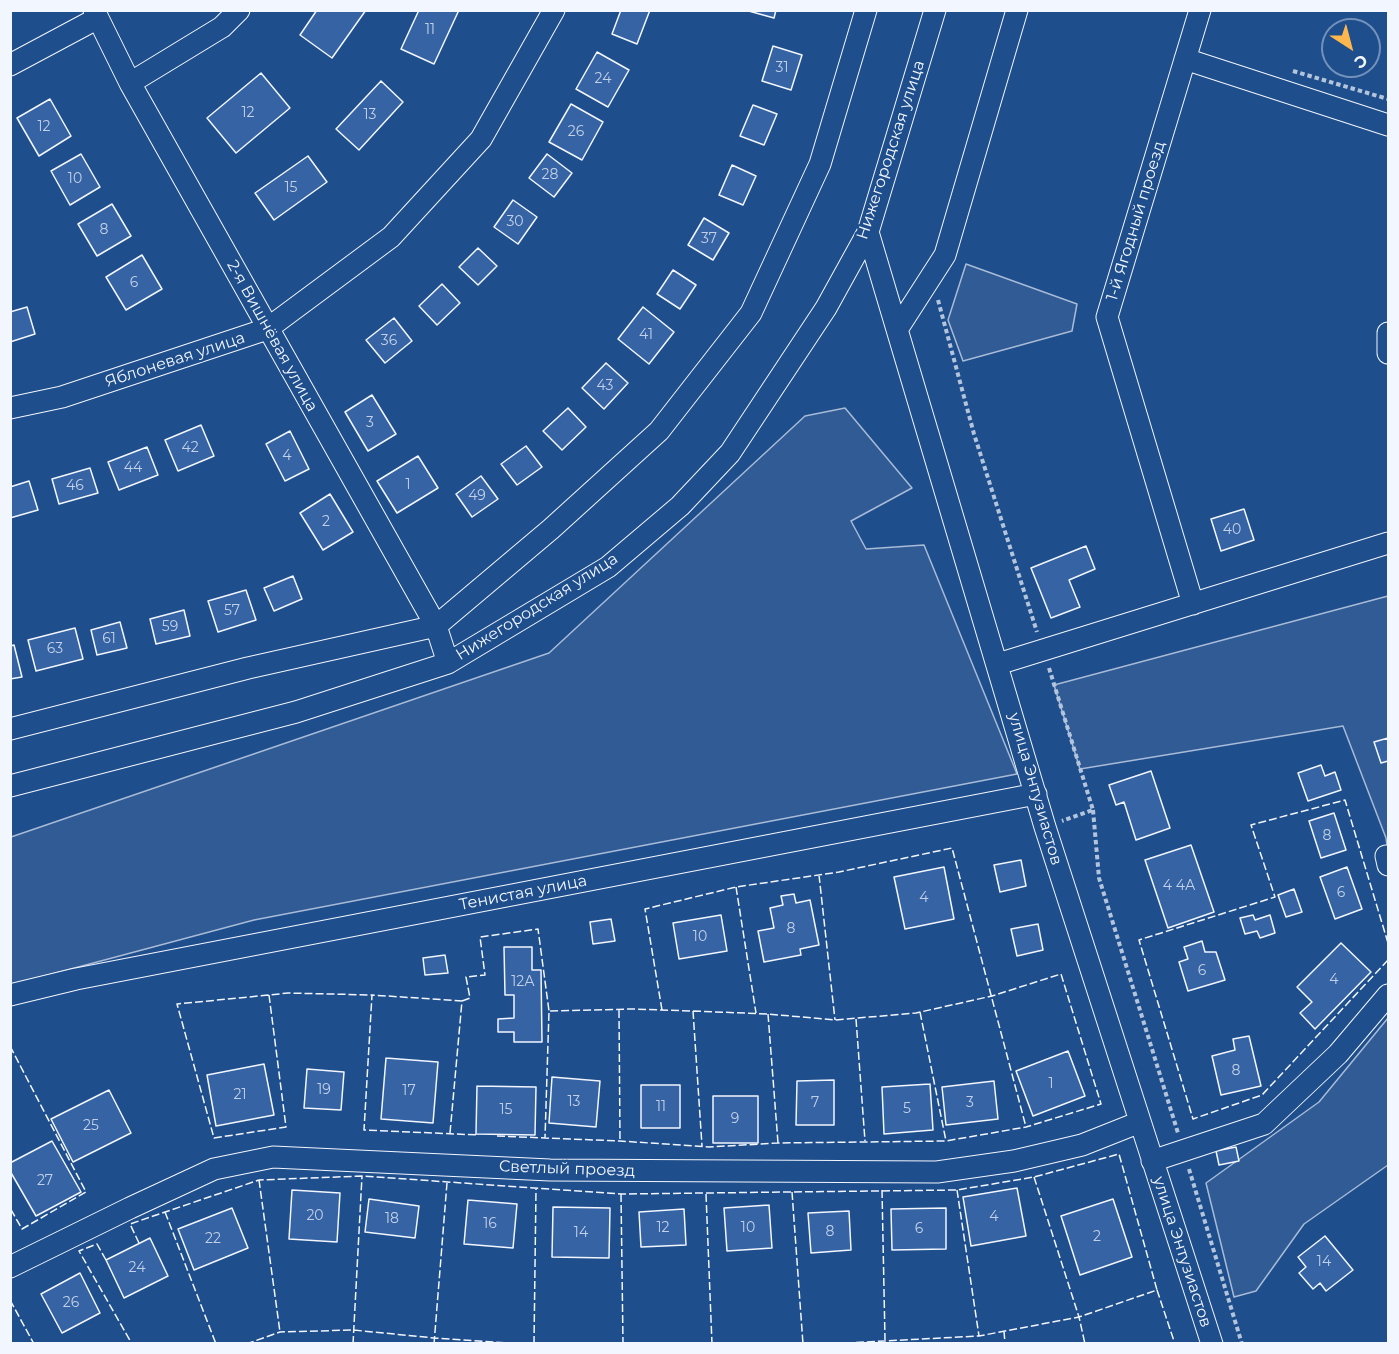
<!DOCTYPE html>
<html>
<head>
<meta charset="utf-8">
<style>
  body { margin:0 }
  #map { position:relative; width:1399px; height:1354px; overflow:hidden; background:#1f4e8c; font-family:Montserrat,sans-serif }
  canvas { display:block }
  .frame { position:absolute; inset:0; border:12px solid #f2f6ff; pointer-events:none }
  .north { position:absolute; left:1321px; top:18px; width:60px; height:60px; box-sizing:border-box; background:#1f4e8c; border:2px solid #7391ba; border-radius:50%; rotate:144deg; font-size:16px; font-weight:700; line-height:24px; text-align:center; color:#f2f6ff }
  .north::after { content:''; display:block; margin:auto; width:21px; height:27px; background:#ffb74d; clip-path:polygon(50% 0,100% 100%,50% 72%,0 100%) }
</style>
</head>
<body>
<div id="map">
<canvas width="1399" height="1354"></canvas>
<div class="frame"></div>
<div class="north">С</div>
</div>
<script>
const ctx = document.querySelector('canvas').getContext('2d');
ctx.lineJoin = 'round';
function fill(path, color) {
  ctx.fillStyle = color;
  ctx.fill(path, 'evenodd');
}
function toPath(rows) {
  const path = new Path2D();
  for (const r of rows) {
    path.moveTo(r[0], r[1]);
    for (let i = 2; i < r.length; i += 2) path.lineTo(r[i], r[i + 1]);
  }
  return path;
}
function stroke(path, color, width, dash) {
  ctx.strokeStyle = color;
  ctx.lineWidth = width;
  ctx.lineCap = dash ? 'butt' : 'round';
  ctx.setLineDash(dash || []);
  ctx.stroke(path);
}
function label(font, color, halo, rows, align = 'center') {
  ctx.font = font + ' Montserrat,sans-serif';
  ctx.lineWidth = 4.5;
  ctx.setLineDash([]);
  ctx.textBaseline = 'middle';
  ctx.strokeStyle = halo;
  ctx.fillStyle = color;
  for (const [text, x, y, turn = 0] of rows) {
    ctx.save();
    ctx.translate(x, y);
    ctx.rotate((+turn || 0) * Math.PI / 180);
    ctx.textAlign = isNaN(turn) ? turn : align;
    if (halo) ctx.strokeText(text, 0, 0);
    ctx.fillText(text, 0, 0);
    ctx.restore();
  }
}
const built = toPath([
  [966,264,1077,304,1072,331,963,361,948,320,966,264],
  [845,408,912,488,851,521,866,549,924,545,1017,774,254,920,11,985,11,837,549,653,805,416,845,408],
  [1388,596,1388,854,1386,838,1343,726,1080,769,1054,685,1388,596],
  [1388,1018,1388,1165,1304,1224,1256,1291,1234,1297,1206,1183,1319,1102,1388,1018]
]);
fill(built, '#305b95');
stroke(built, '#a8bbd7', 1.5);
const building = toPath([
  [317,10,366,10,332,58,300,35,317,10],
  [419,10,459,10,434,64,401,49,419,10],
  [621,10,650,10,637,44,612,34,621,10],
  [745,10,776,10,774,18,745,10],
  [773,46,802,55,791,90,762,81,773,46],
  [597,52,629,70,608,107,576,89,597,52],
  [261,73,290,108,236,153,207,118,261,73],
  [381,81,403,102,359,150,336,129,381,81],
  [50,99,71,136,39,156,17,118,50,99],
  [571,104,603,122,582,160,549,142,571,104],
  [753,105,777,114,764,145,740,136,753,105],
  [81,154,100,187,70,205,51,171,81,154],
  [547,154,572,173,554,197,529,178,547,154],
  [308,156,327,182,274,220,255,193,308,156],
  [732,165,756,176,743,205,719,195,732,165],
  [513,200,537,217,518,244,494,227,513,200],
  [112,204,131,236,97,256,78,224,112,204],
  [704,218,729,233,713,260,688,245,704,218],
  [478,248,497,266,478,285,459,267,478,248],
  [142,255,162,289,126,310,106,277,142,255],
  [673,270,696,285,680,309,657,294,673,270],
  [442,284,460,303,437,325,419,306,442,284],
  [27,307,35,334,10,342,10,312,27,307],
  [643,307,674,332,649,364,618,339,643,307],
  [394,318,412,341,385,363,366,340,394,318],
  [606,363,628,383,604,409,582,388,606,363],
  [372,395,396,434,368,451,345,412,372,395],
  [568,408,586,427,562,450,543,431,568,408],
  [201,425,214,456,178,471,165,440,201,425],
  [290,431,309,469,285,481,266,444,290,431],
  [526,446,542,467,517,485,501,464,526,446],
  [147,447,158,475,119,490,108,462,147,447],
  [418,456,438,488,397,513,377,481,418,456],
  [90,468,98,493,59,504,52,479,90,468],
  [481,476,498,499,472,517,456,494,481,476],
  [29,481,38,510,10,518,10,487,29,481],
  [330,494,353,532,323,550,300,513,330,494],
  [1244,509,1254,540,1221,551,1211,519,1244,509],
  [1086,546,1095,569,1069,580,1080,607,1051,618,1031,568,1086,546],
  [293,576,302,599,274,611,264,588,293,576],
  [246,590,256,620,218,632,208,601,246,590],
  [184,610,190,636,156,644,150,619,184,610],
  [120,622,127,648,97,655,91,630,120,622],
  [75,628,83,659,36,671,28,640,75,628],
  [14,645,22,677,10,679,10,646,14,645],
  [1388,738,1388,761,1381,763,1374,742,1388,738],
  [1321,765,1325,776,1335,772,1341,790,1308,801,1298,773,1321,765],
  [1151,771,1170,828,1136,840,1124,802,1116,805,1109,785,1151,771],
  [1334,813,1346,850,1321,858,1309,821,1334,813],
  [1191,845,1214,912,1168,928,1145,860,1191,845],
  [1021,860,1026,886,1000,892,994,865,1021,860],
  [944,867,954,919,905,929,894,877,944,867],
  [1347,867,1362,909,1335,919,1320,877,1347,867],
  [1294,889,1302,912,1286,917,1278,895,1294,889],
  [794,894,796,903,810,900,819,945,800,949,801,955,764,962,758,931,774,928,770,908,783,905,781,896,794,894],
  [721,915,727,951,679,959,673,923,721,915],
  [1253,915,1255,920,1270,915,1275,933,1260,938,1257,931,1245,934,1240,918,1253,915],
  [611,919,615,941,593,944,590,922,611,919],
  [1038,924,1043,950,1017,956,1011,929,1038,924],
  [1202,941,1205,952,1216,952,1225,980,1188,991,1179,962,1188,959,1184,947,1202,941],
  [1341,943,1371,972,1315,1029,1300,1013,1312,1002,1297,987,1341,943],
  [504,947,532,947,532,970,541,970,542,1042,514,1042,514,1032,498,1032,498,1019,514,1018,514,995,505,995,504,947],
  [445,955,448,973,425,975,423,958,445,955],
  [1249,1036,1261,1086,1221,1095,1212,1056,1235,1050,1233,1039,1249,1036],
  [1068,1051,1085,1096,1033,1116,1016,1071,1068,1051],
  [386,1058,438,1062,433,1123,381,1119,386,1058],
  [264,1064,274,1115,216,1126,207,1075,264,1064],
  [307,1069,344,1072,341,1110,304,1108,307,1069],
  [552,1077,600,1081,596,1127,549,1123,552,1077],
  [834,1080,834,1125,796,1125,797,1081,834,1080],
  [994,1081,998,1119,946,1125,942,1087,994,1081],
  [930,1084,933,1130,884,1134,882,1087,930,1084],
  [641,1085,680,1085,680,1128,641,1128,641,1085],
  [477,1086,536,1087,535,1135,476,1134,477,1086],
  [109,1090,131,1133,73,1162,51,1119,109,1090],
  [713,1096,758,1096,758,1143,713,1143,713,1096],
  [52,1141,81,1192,36,1216,10,1171,10,1163,52,1141],
  [1236,1147,1239,1161,1219,1165,1216,1151,1236,1147],
  [1017,1188,1026,1236,971,1246,963,1197,1017,1188],
  [292,1190,340,1193,337,1242,289,1239,292,1190],
  [369,1199,419,1206,415,1238,365,1232,369,1199],
  [1113,1199,1132,1257,1080,1275,1061,1216,1113,1199],
  [468,1200,517,1204,513,1248,464,1244,468,1200],
  [769,1205,772,1248,727,1251,724,1208,769,1205],
  [553,1207,610,1208,609,1258,552,1257,553,1207],
  [232,1208,248,1248,194,1270,178,1229,232,1208],
  [946,1208,946,1249,892,1250,891,1209,946,1208],
  [684,1209,686,1245,641,1247,639,1212,684,1209],
  [849,1211,851,1250,811,1253,808,1213,849,1211],
  [1325,1236,1353,1270,1326,1291,1320,1283,1313,1289,1299,1273,1306,1267,1298,1257,1325,1236],
  [150,1238,168,1276,124,1298,106,1260,150,1238],
  [80,1273,100,1313,62,1333,41,1294,80,1273]
]);
fill(building, '#3563a3');
stroke(building, '#f2f6ff', 1.5);
const minor = toPath([
  [94,10,130,83,436,626,448,663],
  [1185,59,1388,125],
  [10,65,98,18],
  [130,83,222,27,239,10],
  [868,232,1045,827,1212,1344],
  [898,328,945,255,1017,10],
  [1388,333,1388,353],
  [10,408,62,397,267,329,391,237,481,139,554,10],
  [1193,604,1107,317,1200,10],
  [998,664,1388,543],
  [10,729,248,668,436,626,551,529,659,431,751,313,820,164,866,10],
  [10,786,296,712,448,663,608,567,680,506,730,453,826,308,868,232,935,10],
  [1386,856,1388,865],
  [10,995,76,979,1036,794],
  [1152,1161,1264,1124,1338,1054,1388,995],
  [10,1267,130,1208,214,1169,273,1157,550,1170,937,1172,1014,1161,1082,1145,1140,1122]
]);
stroke(minor, '#f2f6ff', 23);
stroke(toPath([
  [1293,71,1388,99],
  [938,300,974,434,1037,632],
  [1049,668,1093,810,1062,821],
  [1093,810,1099,878,1178,1133],
  [1189,1169,1242,1344]
]), '#b3c4dc', 4, [4.5, 3]);
stroke(minor, '#1f4e8c', 21);
stroke(toPath([
  [819,875,835,1020],
  [736,887,756,1013],
  [1388,943,1345,800,1251,825,1275,897,1139,940,1193,1119,1262,1095,1388,960],
  [269,995,286,1127,214,1138,177,1004,269,995,288,993,372,995],
  [462,1001,470,998,466,977,485,975,480,937,538,929,549,1011],
  [619,1010,620,1141],
  [662,1010,645,909,736,887,839,872,952,848,1026,1127],
  [693,1011,702,1146],
  [920,1012,946,1141],
  [768,1014,778,1143],
  [856,1019,865,1141],
  [10,1046,86,1192,22,1229,10,1208],
  [450,1133,462,1001,372,995,364,1130,479,1135],
  [497,1136,545,1138,620,1141,709,1147,778,1143,946,1141,1026,1127,1101,1104,1061,974,992,996,916,1013,835,1020,768,1014,693,1011,632,1009,549,1011,545,1138],
  [1034,1177,1079,1317,1085,1344],
  [259,1180,280,1332],
  [882,1190,885,1340],
  [957,1190,979,1336],
  [792,1192,803,1344],
  [621,1194,623,1344],
  [706,1194,712,1344],
  [165,1212,216,1344],
  [139,1243,130,1224,259,1180,362,1176,621,1194,957,1190,1034,1177,1119,1154,1157,1290,1079,1317,979,1336,828,1344],
  [106,1260,97,1244,79,1251,132,1344],
  [1157,1290,1175,1344],
  [10,1300,34,1344],
  [1004,1331,1005,1344],
  [246,1344,280,1332,353,1330,434,1338,521,1344],
  [353,1344,362,1176],
  [434,1344,447,1183],
  [534,1344,536,1189]
]), '#f2f6ff', 1.5, [8, 3]);
label('14px', '#c3d1e8', null, [
  ["11",430,30],
  ["31",782,68],
  ["24",603,79],
  ["12",248,113],
  ["13",370,115],
  ["12",44,127],
  ["26",576,132],
  ["28",550,175],
  ["10",75,179],
  ["15",291,188],
  ["30",515,222],
  ["8",104,230],
  ["37",709,239],
  ["6",134,283],
  ["41",646,335],
  ["36",389,341],
  ["43",605,386],
  ["3",370,423],
  ["42",190,448],
  ["4",287,456],
  ["44",133,468],
  ["1",408,485],
  ["46",75,486],
  ["49",477,496],
  ["2",326,522],
  ["40",1232,530],
  ["57",232,611],
  ["59",170,627],
  ["61",109,639],
  ["63",55,649],
  ["8",1327,836],
  ["4 4А",1179,886],
  ["6",1341,893],
  ["4",924,898],
  ["8",791,929],
  ["10",700,937],
  ["6",1202,971],
  ["4",1334,980],
  ["12А",523,982],
  ["8",1236,1071],
  ["1",1051,1084],
  ["19",324,1090],
  ["17",409,1091],
  ["21",240,1095],
  ["13",574,1102],
  ["7",815,1103],
  ["3",970,1103],
  ["11",661,1107],
  ["5",907,1109],
  ["15",506,1110],
  ["9",735,1119],
  ["25",91,1126],
  ["27",45,1181],
  ["20",315,1216],
  ["4",994,1217],
  ["18",392,1219],
  ["16",490,1224],
  ["12",663,1228],
  ["10",748,1228],
  ["6",919,1229],
  ["8",830,1232],
  ["14",581,1233],
  ["2",1097,1237],
  ["22",213,1239],
  ["14",1324,1262],
  ["24",137,1268],
  ["26",71,1303]
]);
label('16px', '#f2f6ff', '#1f4e8c', [
  ["Нижегородская улица",891,150,-72],
  ["1-й Ягодный проезд",1136,221,-73],
  ["2-я Вишнёвая улица",272,336,61],
  ["Яблоневая улица",175,360,-18],
  ["Нижегородская улица",537,607,-32],
  ["улица Энтузиастов",1035,789,74],
  ["Тенистая улица",523,893,-11],
  ["Светлый проезд",567,1169,2],
  ["улица Энтузиастов",1182,1252,72]
]);
</script>
</body>
</html>
